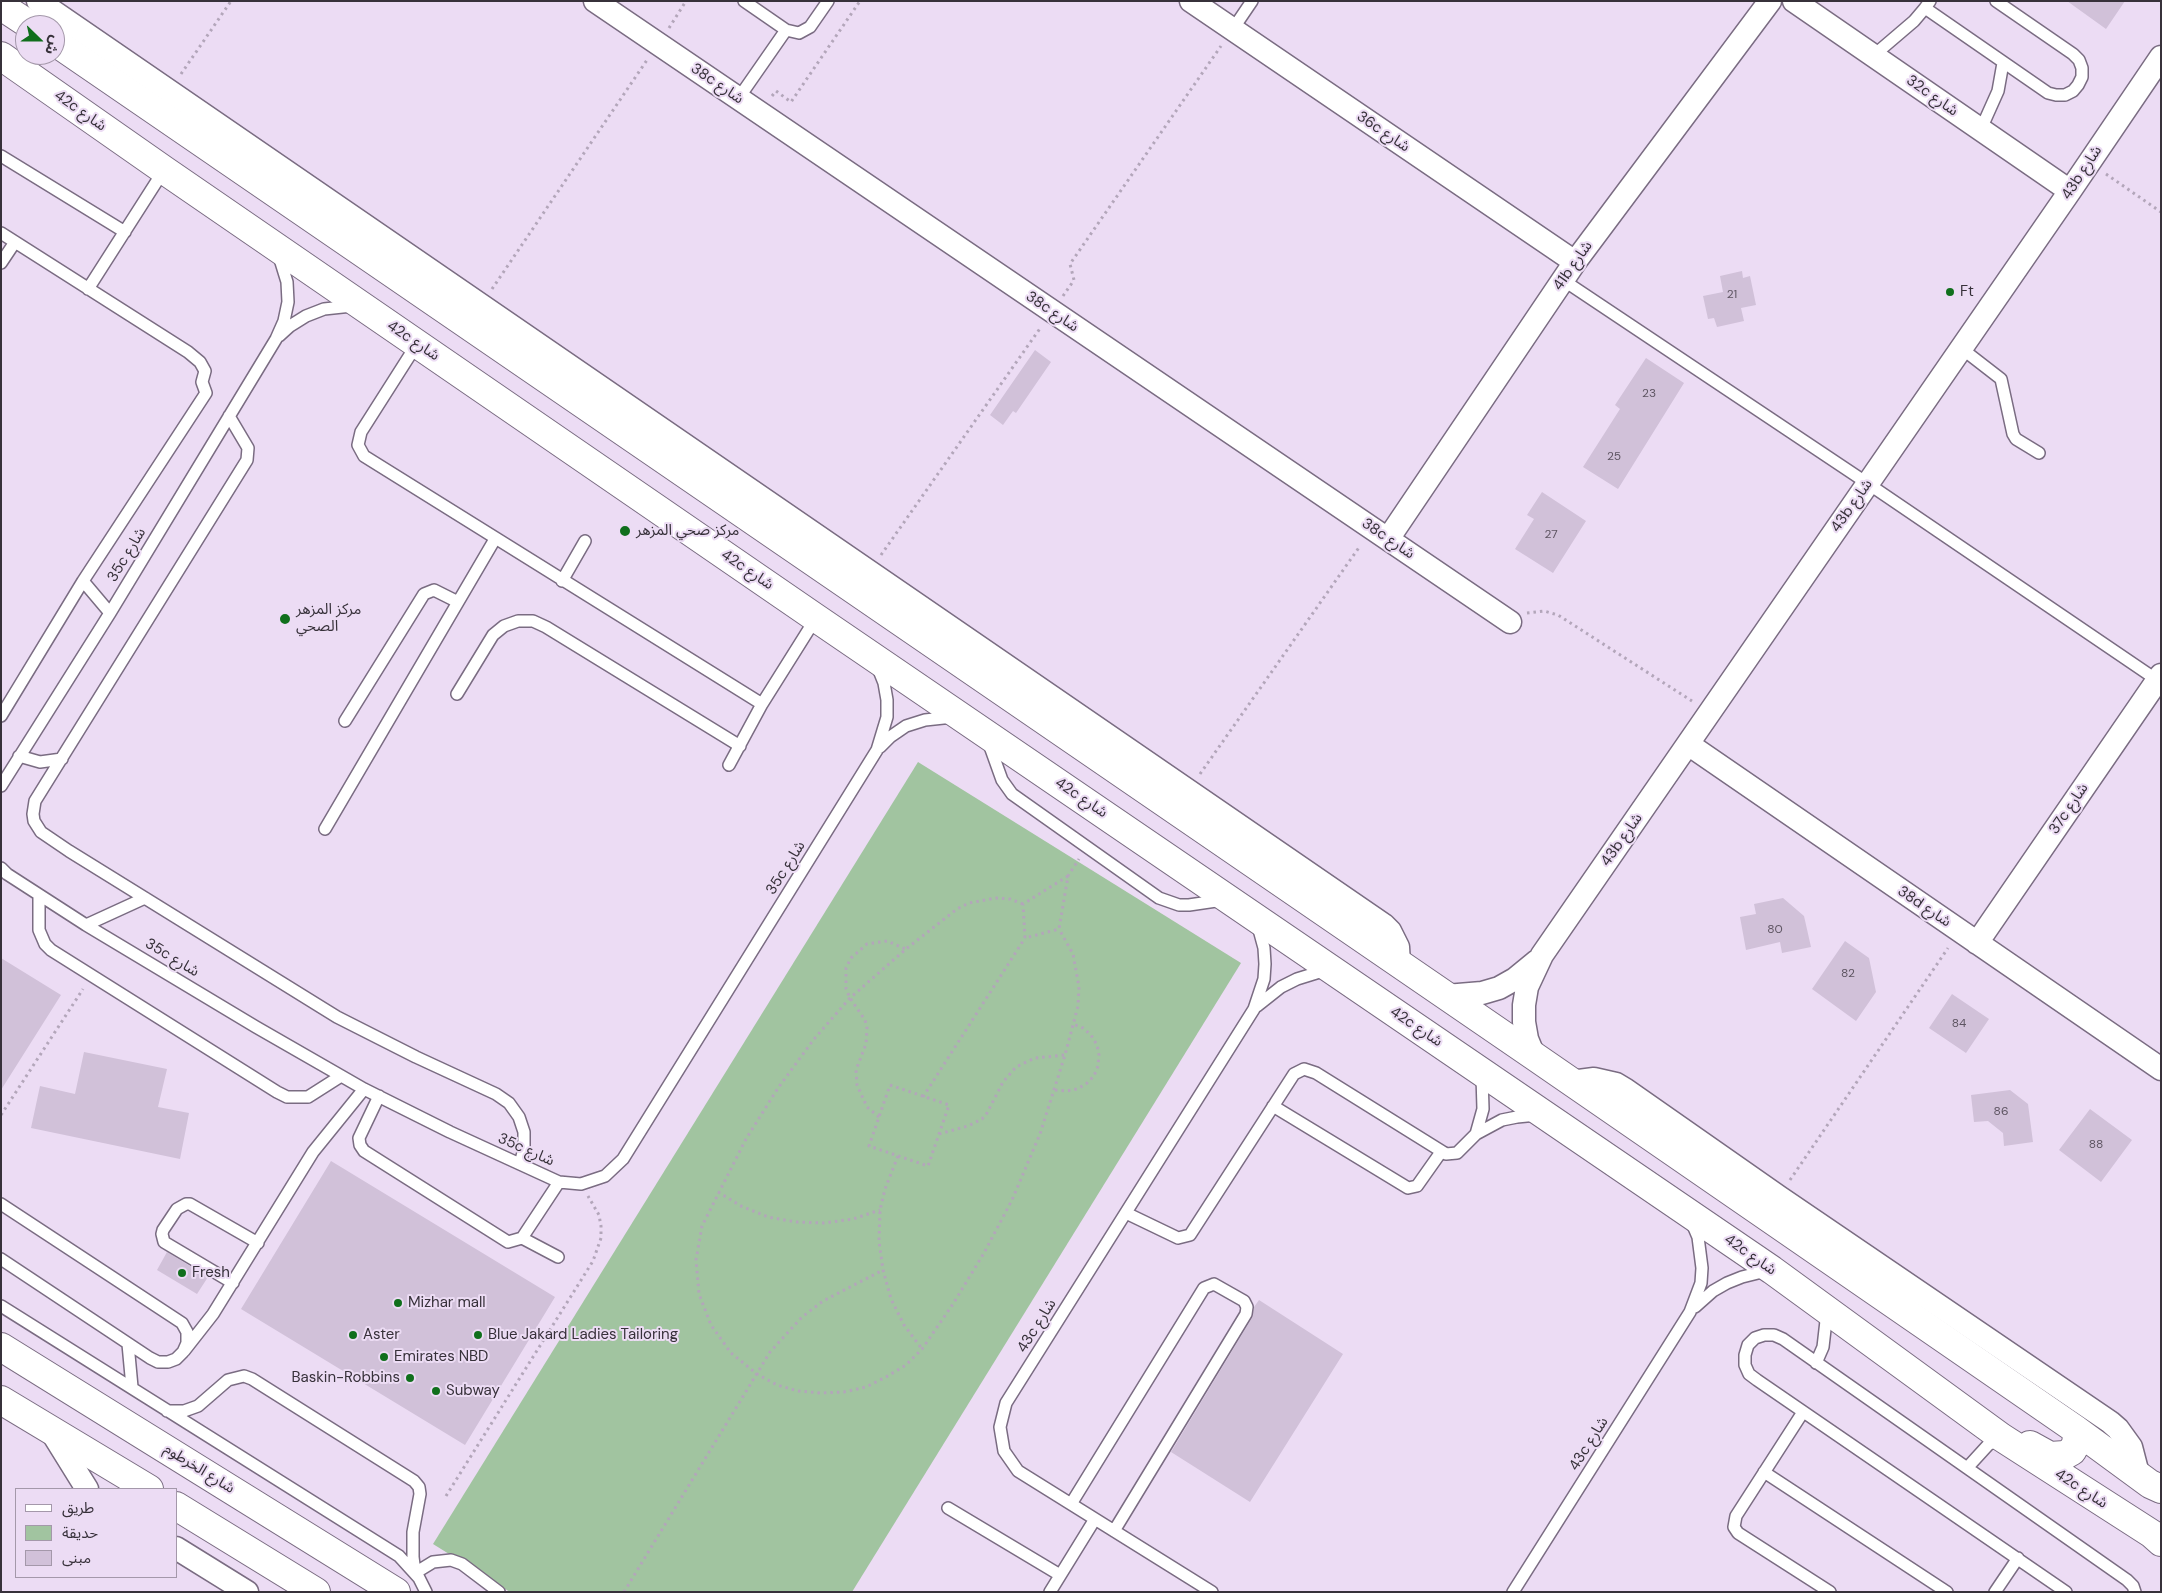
<!DOCTYPE html>
<html>
<head>
<meta charset="utf-8">
<style>
  body { margin:0 }
  #map { position:relative; width:2162px; height:1593px; overflow:hidden; background:#ecdcf4; font-family:"DM Sans","Noto Sans Arabic",sans-serif }
  canvas { display:block }
  .frame { position:absolute; inset:0; border:2px solid #37313a; pointer-events:none }
  .legend { position:absolute; left:15px; top:1488px; width:162px; height:90px; box-sizing:border-box; background:#ecdcf4; border:1px solid #a498aa; margin:0; padding:6px 9px; list-style:none; font-size:15px; color:#37313a }
  .legend li { display:flex; align-items:center; gap:10px; height:25px }
  .legend b { width:25px; border:1px solid #a498aa }
  .north { position:absolute; left:15px; top:15px; width:50px; height:50px; box-sizing:border-box; background:#ecdcf4; border:1px solid #a498aa; border-radius:50%; rotate:112deg; font-size:14px; font-weight:700; line-height:20px; text-align:center; color:#37313a }
  .north::after { content:''; display:block; margin:auto; width:18px; height:22px; background:#106f1c; clip-path:polygon(50% 0,100% 100%,50% 72%,0 100%) }
</style>
</head>
<body>
<div id="map">
<canvas width="2162" height="1593"></canvas>
<div class="frame"></div>
<ul class="legend">
<li><b style="height:6px;background:#fff"></b>طريق</li>
<li><b style="height:14px;background:#a1c4a0"></b>حديقة</li>
<li><b style="height:14px;background:#d1c1d9"></b>مبنى</li>
</ul>
<div class="north">ش</div>
</div>
<script>
const ctx = document.querySelector('canvas').getContext('2d');
ctx.lineJoin = 'round';
function fill(path, color) {
  ctx.fillStyle = color;
  ctx.fill(path, 'evenodd');
}
function toPath(rows) {
  const path = new Path2D();
  for (const r of rows) {
    path.moveTo(r[0], r[1]);
    for (let i = 2; i < r.length; i += 2) path.lineTo(r[i], r[i + 1]);
  }
  return path;
}
function stroke(path, color, width, dash) {
  ctx.strokeStyle = color;
  ctx.lineWidth = width;
  ctx.lineCap = dash ? 'butt' : 'round';
  ctx.setLineDash(dash || []);
  ctx.stroke(path);
}
function label(font, color, halo, rows, align = 'center') {
  ctx.font = font + ' "DM Sans","Noto Sans Arabic",sans-serif';
  ctx.lineWidth = 4;
  ctx.setLineDash([]);
  ctx.textBaseline = 'middle';
  ctx.strokeStyle = halo;
  ctx.fillStyle = color;
  for (const [text, x, y, turn = 0] of rows) {
    ctx.save();
    ctx.translate(x, y);
    ctx.rotate((+turn || 0) * Math.PI / 180);
    ctx.textAlign = isNaN(turn) ? turn : align;
    if (halo) ctx.strokeText(text, 0, 0);
    ctx.fillText(text, 0, 0);
    ctx.restore();
  }
}
fill(toPath([
  [918,762,1241,963,852,1592,510,1592,433,1544]
]), '#a1c4a0');
fill(toPath([
  [2067,1,2125,1,2106,29],
  [1742,271,1743,278,1750,276,1756,305,1741,308,1744,321,1717,327,1714,318,1708,319,1703,296,1723,292,1720,276],
  [1035,350,1051,362,1016,413,1013,411,1003,425,990,415],
  [1646,358,1684,383,1618,489,1583,467,1620,409,1615,405],
  [1542,492,1586,521,1553,573,1515,549,1534,519,1527,515],
  [1783,898,1804,916,1811,947,1782,953,1780,942,1746,950,1740,917,1756,914,1754,904],
  [1845,941,1869,958,1876,992,1856,1021,1812,989],
  [1,958,61,995,1,1090],
  [1952,994,1989,1019,1966,1053,1929,1028],
  [84,1052,167,1069,158,1107,189,1113,180,1159,31,1128,40,1086,75,1094],
  [2010,1090,2028,1104,2033,1142,2004,1146,2003,1133,1988,1121,1974,1122,1971,1095],
  [2090,1109,2132,1140,2101,1182,2059,1150],
  [331,1161,555,1297,465,1445,241,1309],
  [167,1252,208,1277,197,1294,157,1270],
  [1259,1300,1343,1354,1250,1502,1171,1452,1252,1318,1254,1307]
]), '#d1c1d9');
const service = toPath([
  [744,1,786,30,799,33,810,27,828,1],
  [1930,1,1925,8,2048,93,2056,95,2065,95,2073,91,2078,85,2082,77,2082,68,2079,60,2073,54,1996,1],
  [1233,29,1252,1],
  [1873,56,1914,21,1925,8],
  [738,99,786,30],
  [1981,129,1998,91,2003,63],
  [1,156,125,232],
  [1,233,188,352,200,362,205,371,202,382,206,393,83,581,1,716],
  [1,263,15,242],
  [1563,280,1867,483,2157,680],
  [88,289,164,170],
  [279,336,290,326,306,316,324,309,352,306],
  [417,344,361,432,358,445,364,456,762,704],
  [1961,348,2001,379,2013,434,2016,439,2039,453],
  [229,416,248,448,247,460,35,801,33,814,34,821,41,832,69,851,337,1017,416,1057,496,1094,509,1103,519,1117,524,1132,524,1149,520,1164],
  [83,581,110,613],
  [562,581,585,541],
  [457,694,493,635,504,626,518,621,533,621,546,627,740,746],
  [345,721,424,594,434,590,458,602],
  [988,741,1002,780,1012,794,1159,898,1179,905,1189,905,1223,900],
  [880,747,890,737,906,726,925,720,953,717],
  [19,756,40,762,62,759],
  [729,765,762,704,816,618],
  [1,786,110,613,276,339,284,321,288,302,287,282,279,256],
  [325,829,495,539],
  [1,868,7,874,86,925,256,1027,364,1089,450,1132,559,1182,581,1184,605,1176,623,1159,877,750,887,717,887,700,884,683,878,668],
  [39,895,39,930,45,944,51,950,277,1092,287,1097,308,1097,341,1076],
  [86,925,145,898],
  [1257,1006,1281,987,1297,979,1326,970],
  [379,1096,359,1138,360,1145,364,1151,508,1242,522,1238,559,1182],
  [1273,1106,1408,1188,1417,1186,1441,1152],
  [1476,1134,1483,1109,1482,1076],
  [1,1204,182,1323,187,1332,187,1343,183,1352,176,1359,168,1362,158,1362,150,1358,1,1259],
  [1126,1213,1178,1238,1190,1235,1294,1074,1304,1069,1316,1073,1446,1154,1457,1153,1476,1134,1502,1120,1517,1117,1537,1115],
  [522,1238,558,1257],
  [233,1283,164,1242,162,1234,163,1230,177,1209,186,1204,190,1204,258,1243],
  [1,1306,399,1556,419,1578,426,1592],
  [1695,1307,1713,1291,1727,1283,1742,1277,1766,1271],
  [128,1344,132,1387],
  [184,1351,213,1314,313,1152,364,1089],
  [1816,1363,1823,1347,1827,1312],
  [167,1411,184,1411,198,1406,228,1380,244,1376,252,1379,414,1481,419,1487,420,1494,413,1532,413,1557,415,1573,433,1562,451,1560,462,1564,499,1592],
  [1803,1412,1736,1516,1734,1527,1738,1533,1830,1592],
  [1967,1468,1988,1445,2000,1438],
  [1764,1472,1947,1592],
  [1071,1504,1204,1288,1214,1284,1244,1301,1247,1307,1246,1314,1114,1531],
  [948,1508,1060,1575],
  [1050,1592,1095,1519],
  [1212,1592,1018,1471,1004,1451,1000,1427,1006,1403,1254,1009,1264,979,1265,964,1264,948,1258,926],
  [1513,1592,1690,1312,1701,1283,1702,1268,1698,1237,1692,1223],
  [1995,1592,2018,1558],
  [2066,1592,1757,1380,1749,1374,1745,1365,1745,1355,1748,1345,1755,1338,1764,1335,1774,1335,1783,1339,2127,1580,2133,1586,2135,1592]
]);
const minor = toPath([
  [38,1,1384,925,1390,931,1398,947,1399,964],
  [595,1,1510,622],
  [1191,1,1575,262],
  [1794,1,2070,191],
  [1388,539,1575,262,1770,1],
  [1688,744,2161,1069],
  [1977,943,2161,675],
  [1446,996,1482,993,1499,988,1515,979,1537,961],
  [1534,1056,1527,1039,1524,1022,1524,1005,1527,987,1542,955,2070,191,2161,57],
  [1571,1082,1594,1079,1616,1084,1626,1090,1779,1197,2110,1422,2118,1429,2131,1447,2138,1474],
  [51,1431,87,1489],
  [176,1548,247,1592]
]);
const tertiary = toPath([
  [1,6,30,25],
  [55,42,1534,1056,2075,1429,2150,1484,2161,1489],
  [1,56,164,170,816,618,1772,1270,2001,1437,2152,1534,2161,1542],
  [2030,1445,2050,1456,2065,1455,2072,1451,2076,1444,2077,1436,2075,1429]
]);
const secondary = toPath([
  [1,1347,396,1592],
  [1,1400,149,1489],
  [176,1506,316,1592]
]);
stroke(service, '#7a6c82', 14);
stroke(minor, '#7a6c82', 25);
stroke(tertiary, '#7a6c82', 30);
stroke(secondary, '#7a6c82', 30);
stroke(toPath([
  [669,28,686,1],
  [181,74,231,1],
  [772,96,776,91,791,102,860,1],
  [2106,174,2161,212],
  [492,289,647,60],
  [1063,296,1074,280,1070,264,1221,46],
  [881,555,1041,327],
  [1527,613,1544,611,1558,615,1692,701],
  [1200,774,1360,546],
  [1068,876,1023,904,1025,938,1059,929,1068,876,1079,859],
  [1023,904,1010,899,996,898,969,903,957,909,906,949,850,998,814,1039,778,1088,746,1139,702,1226,696,1260,699,1294,711,1325,731,1353,757,1374,777,1385,798,1391,821,1393,844,1392,866,1387,886,1377,906,1365,922,1349,953,1304,984,1253,1012,1200,1040,1134,1065,1055,1078,1006,1079,987,1073,954,1059,929],
  [890,1085,949,1105,928,1166,869,1146,890,1085],
  [1055,1090,1066,1091,1077,1089,1086,1084,1094,1076,1098,1066,1099,1055,1097,1045,1091,1035,1083,1028,1073,1024],
  [923,1097,1025,938],
  [1,1115,83,989],
  [879,1117,867,1107,857,1085,856,1070,866,1044,867,1028,865,1020,850,998,846,989,846,968,851,958,867,944,887,941,906,949],
  [939,1134,968,1126,982,1119,987,1113,1003,1082,1016,1067,1035,1058,1065,1055],
  [898,1156,885,1189,880,1210,879,1241,883,1270,891,1299,904,1325,922,1349],
  [1790,1180,1948,948],
  [718,1192,741,1206,768,1217,796,1222,824,1223,853,1219,880,1210],
  [446,1496,593,1261,601,1238,601,1226,599,1215,588,1196],
  [624,1592,770,1352,802,1317,823,1301,883,1270]
]), '#b3a6ba', 3, [2.5, 4]);
stroke(service, '#fff', 11);
stroke(minor, '#fff', 22);
stroke(tertiary, '#fff', 28);
stroke(secondary, '#fff', 28);
for (const [x, y, r, color] of [
  [1950,292,5,"#106f1c"],
  [625,531,6,"#106f1c"],
  [285,619,6,"#106f1c"],
  [182,1273,5,"#106f1c"],
  [398,1303,5,"#106f1c"],
  [353,1335,5,"#106f1c"],
  [478,1335,5,"#106f1c"],
  [384,1357,5,"#106f1c"],
  [410,1378,5,"#106f1c"],
  [436,1391,5,"#106f1c"]
]) {
  const dot = new Path2D();
  dot.arc(x, y, r, 0, 2 * Math.PI);
  ctx.fillStyle = color;
  ctx.fill(dot);
  stroke(dot, '#ecdcf4', 2);
}
label('12px', '#5e5562', null, [
  ["21",1732,295],
  ["23",1649,394],
  ["25",1614,457],
  ["27",1551,535],
  ["80",1775,930],
  ["82",1848,974],
  ["84",1959,1024],
  ["86",2001,1112],
  ["88",2096,1145]
]);
label('15px', '#37313a', '#ecdcf4', [
  ["38c شارع",717,84,34],
  ["32c شارع",1932,96,35],
  ["42c شارع",80,111,35],
  ["36c شارع",1383,132,34],
  ["43b شارع",2082,173,-57],
  ["41b شارع",1573,266,-55],
  ["38c شارع",1052,312,34],
  ["42c شارع",413,341,34],
  ["43b شارع",1852,506,-55],
  ["38c شارع",1388,539,34],
  ["35c شارع",127,555,-59],
  ["42c شارع",747,570,34],
  ["42c شارع",1081,798,34],
  ["37c شارع",2069,809,-56],
  ["43b شارع",1622,840,-55],
  ["35c شارع",786,868,-58],
  ["38d شارع",1924,907,34],
  ["35c شارع",172,958,31],
  ["42c شارع",1416,1027,34],
  ["35c شارع",526,1150,24],
  ["42c شارع",1750,1255,35],
  ["43c شارع",1037,1326,-58],
  ["43c شارع",1589,1444,-58],
  ["شارع الخرطوم",199,1469,32],
  ["42c شارع",2081,1489,33]
]);
label('15px', '#37313a', '#ecdcf4', [
  ["Ft",1960,292],
  ["مركز صحي المزهر",636,531],
  ["مركز المزهر",296,610],
  ["الصحي",296,627],
  ["Fresh",192,1273],
  ["Mizhar mall",408,1303],
  ["Aster",363,1335],
  ["Blue Jakard Ladies Tailoring",488,1335],
  ["Emirates NBD",394,1357],
  ["Baskin-Robbins",400,1378,"right"],
  ["Subway",446,1391]
], 'left');
</script>
</body>
</html>
